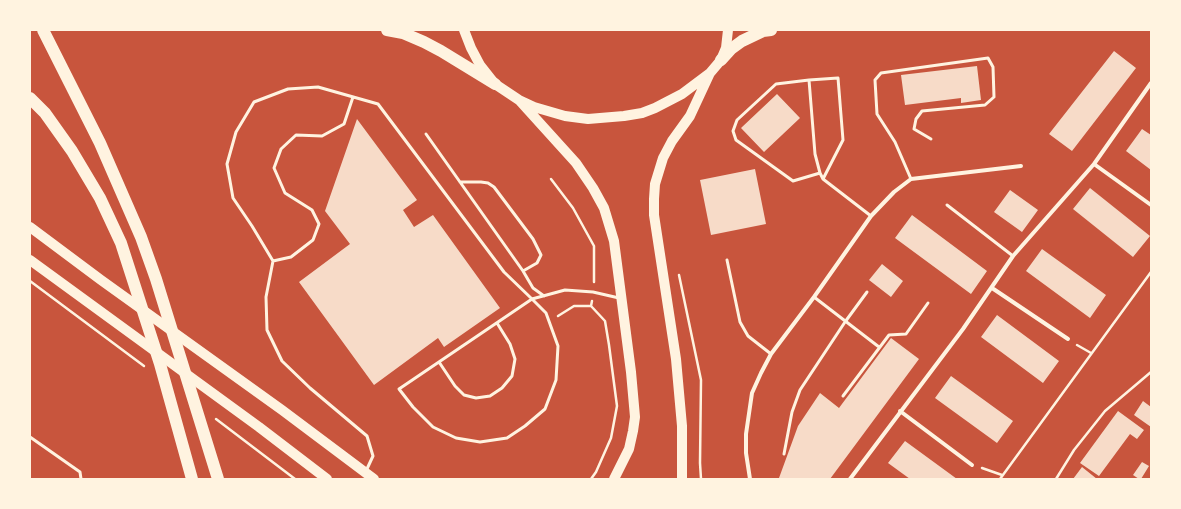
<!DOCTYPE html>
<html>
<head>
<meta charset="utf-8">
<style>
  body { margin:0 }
  #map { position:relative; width:1181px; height:509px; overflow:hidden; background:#c8553d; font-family:"Exo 2",sans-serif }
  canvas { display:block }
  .frame { position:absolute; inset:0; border:31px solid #fff3e0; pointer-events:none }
</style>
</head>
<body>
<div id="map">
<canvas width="1181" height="509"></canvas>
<div class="frame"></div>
</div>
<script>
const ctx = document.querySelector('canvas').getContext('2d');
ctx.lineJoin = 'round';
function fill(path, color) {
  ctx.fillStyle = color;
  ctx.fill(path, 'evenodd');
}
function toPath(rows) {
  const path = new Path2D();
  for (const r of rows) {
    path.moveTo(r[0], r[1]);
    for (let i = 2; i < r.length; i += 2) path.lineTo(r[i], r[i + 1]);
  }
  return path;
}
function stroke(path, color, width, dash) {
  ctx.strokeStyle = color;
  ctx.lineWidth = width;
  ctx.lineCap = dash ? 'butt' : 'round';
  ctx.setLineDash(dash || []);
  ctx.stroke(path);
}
fill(toPath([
  [1114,51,1136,68,1072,151,1049,134],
  [977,66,981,100,961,103,961,98,905,105,901,75],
  [777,94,800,118,764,152,741,128],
  [357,119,417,200,403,210,414,227,433,215,500,308,444,347,438,338,374,385,299,282,350,244,325,211],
  [1142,129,1151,135,1151,170,1126,151],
  [755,169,766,224,711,235,700,180],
  [1090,188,1150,236,1133,257,1073,209],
  [1010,190,1038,210,1022,232,994,212],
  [912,215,987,271,971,294,895,238],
  [1042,249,1106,295,1090,318,1026,271],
  [882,264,903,281,891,297,869,280],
  [997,315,1059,361,1043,383,981,337],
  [891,338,919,359,830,479,780,479,779,478,798,426,820,393,839,408],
  [951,376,1013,421,997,443,935,398],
  [1143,401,1151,407,1151,427,1134,415],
  [1118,411,1144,430,1137,439,1130,434,1099,476,1080,463],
  [905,441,957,479,910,479,888,463],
  [1142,462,1149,466,1141,479,1139,479,1133,475],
  [1082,467,1097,479,1073,479]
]), '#f7dbc8');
stroke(toPath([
  [551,179,573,208,594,246,594,282],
  [679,275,701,380,700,463,701,479],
  [30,281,144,366],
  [558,316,574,306,591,306],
  [1077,345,1091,353],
  [216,419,295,479],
  [982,468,1002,475],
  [591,479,596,472,611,438,617,406,609,345,605,321,591,306,592,301],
  [1000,479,1151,272],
  [1056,479,1074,450,1105,411,1151,372]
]), '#fff3e0', 2.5);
stroke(toPath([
  [809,80,776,84,737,120,733,131,736,140,793,181,820,173],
  [426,134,523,271,533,288,544,296],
  [823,179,843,140,838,78,809,80,815,154,820,173,823,179,871,216],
  [911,179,895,142,877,114,875,80,881,73,988,58,993,67,994,97,985,105,922,111,916,119,914,129,931,139],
  [460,182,481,182,488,183,494,187,533,239,541,255,537,263,523,271],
  [947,205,1013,256],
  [727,260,740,322,748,336,771,354],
  [273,261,291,257,313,240,319,224,312,210,285,193,274,168,281,149,296,135,322,136,344,124,353,97],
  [814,297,879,347],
  [439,362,455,386,464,395,476,398,490,396,502,388,512,376,515,359,510,344,497,323],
  [843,396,889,335,906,334,928,303],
  [30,437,80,472,81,479],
  [784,454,792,412,800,390,845,322,867,292],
  [366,471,373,456,367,436,310,388,282,361,267,330,266,297,273,261,252,226,233,198,227,164,236,132,254,102,288,89,318,87,378,104,504,272,532,299,546,313,558,346,556,380,545,409,525,426,507,438,480,442,456,438,433,427,413,407,399,389,532,299,565,290,593,292,619,298]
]), '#fff3e0', 3);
stroke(toPath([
  [1094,164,1151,205],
  [992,288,1068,339],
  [900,411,972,465],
  [750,479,746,453,746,434,752,393,761,373,771,354,814,297,871,216,894,192,911,179,1021,166],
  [850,479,963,329,1013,256,1094,164,1151,83]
]), '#fff3e0', 4);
stroke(toPath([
  [464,30,471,48,480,65,495,84,519,100,534,107,565,116,588,119,624,116,642,113,655,108,682,94,710,73,721,60,726,48,728,30],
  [519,100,576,163,593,188,604,208,614,241,631,372,635,417,633,431,629,449,614,479],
  [30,227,101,280,282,410,374,479],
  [30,260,259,427,327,479],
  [682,479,682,426,676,359,654,215,654,199,655,184,663,158,672,141,690,116,710,73]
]), '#fff3e0', 10);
stroke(toPath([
  [43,30,100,143,141,237,156,279,218,479],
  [387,30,403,33,424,42,441,51,495,84],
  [721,60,731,49,742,41,763,31,771,30],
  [30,98,45,113,72,151,100,198,121,243,160,364,192,479]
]), '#fff3e0', 12);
</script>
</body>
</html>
